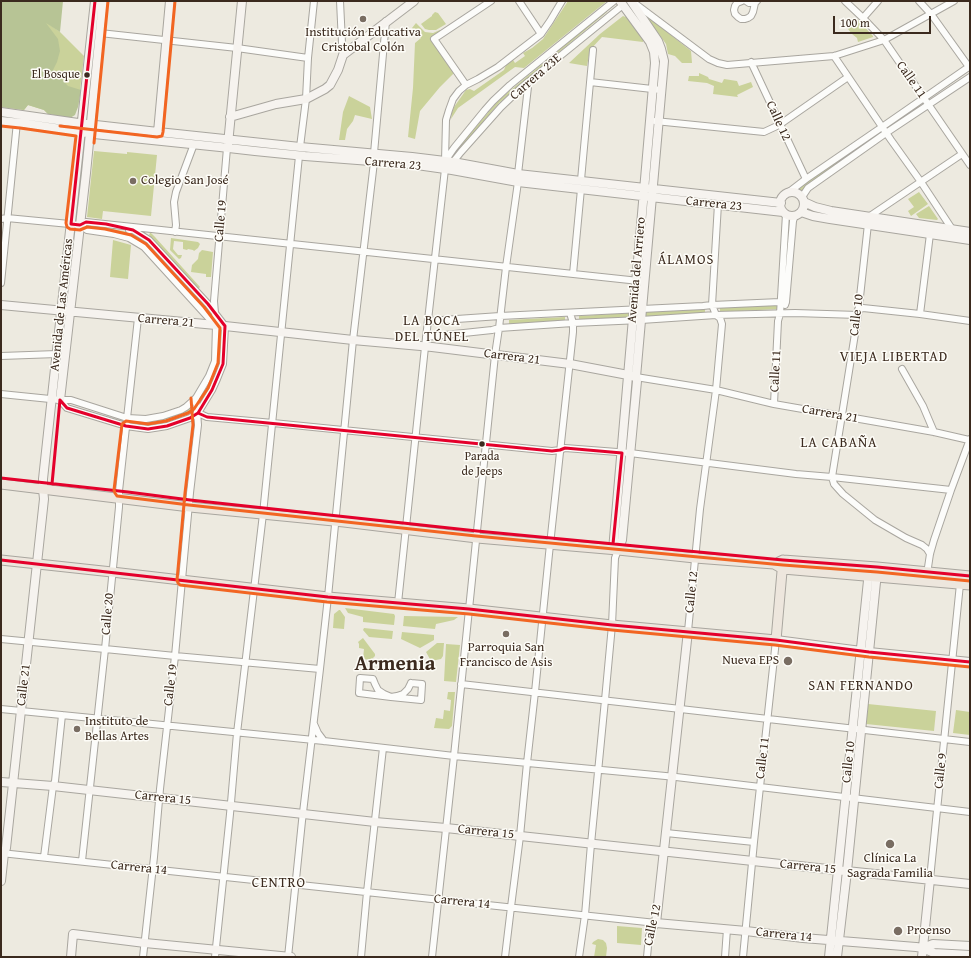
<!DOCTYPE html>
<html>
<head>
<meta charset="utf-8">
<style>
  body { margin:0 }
  #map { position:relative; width:971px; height:958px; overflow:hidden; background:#edeae0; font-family:"Gentium Book Plus",serif }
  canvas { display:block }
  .frame { position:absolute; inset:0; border:2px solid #3b2a1e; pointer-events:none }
  .scale { position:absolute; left:833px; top:16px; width:98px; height:18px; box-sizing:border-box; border:2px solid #3b2a1e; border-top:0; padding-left:5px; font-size:12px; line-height:14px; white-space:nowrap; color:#3b2a1e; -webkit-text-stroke:3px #fdfcf7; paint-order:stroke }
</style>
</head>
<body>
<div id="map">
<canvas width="971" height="958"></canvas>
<div class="frame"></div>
<div class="scale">100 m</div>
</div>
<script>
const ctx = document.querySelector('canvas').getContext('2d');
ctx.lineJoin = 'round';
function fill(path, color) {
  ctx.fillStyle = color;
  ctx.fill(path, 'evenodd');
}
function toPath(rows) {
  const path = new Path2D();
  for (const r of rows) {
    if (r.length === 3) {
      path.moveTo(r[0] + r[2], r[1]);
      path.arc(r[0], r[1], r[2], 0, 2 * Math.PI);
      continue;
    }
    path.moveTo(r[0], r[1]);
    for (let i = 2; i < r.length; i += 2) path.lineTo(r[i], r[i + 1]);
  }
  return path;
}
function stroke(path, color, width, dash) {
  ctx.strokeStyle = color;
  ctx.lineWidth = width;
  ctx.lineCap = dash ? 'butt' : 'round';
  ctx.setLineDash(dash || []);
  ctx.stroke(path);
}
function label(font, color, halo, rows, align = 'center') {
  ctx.font = font + ' "Gentium Book Plus",serif';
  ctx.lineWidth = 3;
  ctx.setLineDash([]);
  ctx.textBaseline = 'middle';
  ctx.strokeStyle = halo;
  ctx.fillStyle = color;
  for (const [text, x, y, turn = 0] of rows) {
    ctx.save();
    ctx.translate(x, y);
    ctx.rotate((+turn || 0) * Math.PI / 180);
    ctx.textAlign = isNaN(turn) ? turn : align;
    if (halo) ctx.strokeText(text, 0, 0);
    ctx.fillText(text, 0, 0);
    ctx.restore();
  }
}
fill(toPath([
  [1,1,6,1,46,22,60,32,84,56,78,107,48,114,44,110,28,105,24,110,1,107],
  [568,1,607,1,524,68,515,67,458,108,451,119,452,112,454,107,466,90,470,89,474,91,504,70,506,65,513,60,515,63,525,56,523,53,532,48,543,39],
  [606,11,607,12,533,74,499,103,460,149,458,148,498,101,512,89],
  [435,12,438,13,446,24,436,30,429,30,425,29,421,24,432,16,432,15],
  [623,16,631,19,643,39,643,42,602,37,590,50,587,66,569,63,600,34],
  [647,16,691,51,692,63,682,63,675,56,668,54,666,44,661,37,645,17],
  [857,19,873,36,873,37,858,42,857,38,852,34,848,29],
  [416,23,425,32,433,33,440,30,441,31,430,38,454,73,440,87,420,111,415,139,408,137,413,88,415,43,421,38,412,28],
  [699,73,708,77,709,79,722,83,724,79,737,81,739,86,751,82,753,87,737,95,738,97,713,94,714,86,707,83,688,81,689,76,699,76],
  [349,96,370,107,372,119,355,115,353,121,347,129,345,140,339,140,343,112],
  [881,130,883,133,802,192,797,189,804,183],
  [94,151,127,154,127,152,157,155,151,216,103,211,102,219,87,217],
  [919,192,928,204,911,216,908,211,914,207,908,199],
  [929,206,938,219,937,220,919,218,916,214],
  [88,224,132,233,148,242,214,314,211,316,146,244,131,235,88,228],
  [150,233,151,233,155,237,200,287,198,289,154,240,149,235],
  [171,238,198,242,200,244,198,248,194,251,193,250,188,249,187,250,183,249,183,242,174,241,173,249,178,255,182,255,181,258,179,259,170,250],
  [113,240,131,245,128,279,110,277],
  [202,250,213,252,211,277,206,277,206,274,191,272,192,265,198,259,199,253],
  [778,305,779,309,720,312,720,307],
  [705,309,705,314,645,317,645,312],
  [629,313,629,318,579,320,579,316],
  [565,317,565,321,509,324,509,320],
  [193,404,193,411,191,412,165,422,147,425,129,424,130,420,147,422],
  [345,608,394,614,395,616,394,625,363,622,363,617,348,613],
  [339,610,340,610,345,617,344,629,333,628,334,614],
  [404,616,458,617,454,620,436,624,435,629,403,626],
  [364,628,393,631,392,639,369,637,363,630],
  [402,632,434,635,434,640,420,648,401,639],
  [363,638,375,654,375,656,371,660,363,659,364,649,359,648,359,644,358,642],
  [437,643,444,643,443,656,441,659,431,661,426,652],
  [446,644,460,645,456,682,444,681],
  [448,692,455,692,452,726,449,729,434,728,436,718,443,719,444,710,450,711,451,700,447,699],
  [868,704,936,711,934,731,866,724],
  [956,710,970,712,970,735,953,733],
  [617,926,642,928,641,945,617,943],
  [598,939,603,940,606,943,607,948,606,957,594,957,596,945,592,944,593,942]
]), '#cad29a');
fill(toPath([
  [1,1,63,1,60,32,46,23,58,39,60,51,57,62,53,70,68,86,81,90,78,107,75,115,70,118,48,114,44,110,28,105,24,110,1,107]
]), '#b7c495');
const street = toPath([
  [340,1,342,43,343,55],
  [519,1,541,34],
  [742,1,737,3,735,6,734,10,735,14,738,17,741,19,745,19,748,18,751,16,753,12,755,3,757,1],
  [746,1,749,3,755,3],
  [845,1,863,18,884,40,970,165],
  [919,1,931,14,969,67,970,68],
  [633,2,709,59,718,63,727,65,834,56,884,40,954,1],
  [863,18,878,1],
  [100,33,237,48,308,58],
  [834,56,891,140,921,182,952,229],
  [751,62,806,179],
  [590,82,661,90],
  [466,85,434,39,491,1],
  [655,121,764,132,779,125,848,77],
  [300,147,306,99,308,58,314,1],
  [374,153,386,21],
  [445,161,454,148,485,110,493,101,510,85,614,1],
  [445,161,446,120,449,110,453,99,459,91,466,85,478,79,498,67,541,34,550,21,562,1],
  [453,162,461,152,501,107,522,87,623,5],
  [518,174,528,87,527,83],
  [581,180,593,50],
  [789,192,806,179,882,127,970,66],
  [802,197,808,188,886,133,970,77],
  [870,216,962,154],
  [1,219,7,218,80,225,86,222,639,281],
  [868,224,858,315,832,477,834,484,843,494,875,520,906,538,922,545,927,549,930,554],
  [80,225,87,230,114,234,129,238,144,247,215,325],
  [175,232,176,225,174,202,176,192,194,144],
  [573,274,581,189],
  [1,283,17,122],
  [785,305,786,302,793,221,795,215],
  [858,310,863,308,920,314,970,321],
  [920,314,930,234],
  [428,321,500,316,703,306,712,305,780,302,786,302],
  [426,337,492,330,499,328,573,323,641,320,716,315,795,313,858,315],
  [1,356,57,354],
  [902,369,923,406,934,432],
  [636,377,716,390,774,404,934,432,969,440],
  [1,394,60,400,71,400,127,418,146,419,163,416,181,410,186,407,196,398,209,376,215,361,216,325,214,301,227,148],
  [60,400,67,408,126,426,148,429,167,426,190,418,198,413,212,390,217,379,223,364,225,326,208,304,149,240,133,230,129,230],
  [774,404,778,321,780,314,786,214],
  [198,413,207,417,273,423,552,451,560,450,565,448,630,453,796,474,832,477,951,490],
  [927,574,930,554,934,540,951,490,970,439],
  [398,603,425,347,445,169],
  [688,631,700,509,716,390,722,324,720,318,716,315,712,305,718,204],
  [1,639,105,649,175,656,320,669],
  [360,678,373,679,375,684,378,690,384,694,391,697,359,693,360,678],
  [411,683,422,684,421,700,391,697,397,696,403,694,408,689,411,683],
  [461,684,970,742],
  [1,709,324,741,454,756,676,777,970,812],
  [314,724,318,733,324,741],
  [666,833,754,842],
  [1,853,656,923,649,936,647,957],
  [44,857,53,786,55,781,62,715],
  [82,861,105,649,119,507,119,491,138,318],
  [930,879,960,584],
  [143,957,154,857,160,789,175,656,190,493,198,425,196,398],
  [215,957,230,814,237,733,263,514,299,156],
  [288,957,302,821,320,669,328,597,353,340,374,162],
  [361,957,367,892,383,748],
  [432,957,454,756,495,355,499,328,506,267,518,182],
  [505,957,511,907,520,836,527,763,535,692,549,554,573,332,573,323,570,313],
  [579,957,585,915,591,844,605,700,612,625,615,558,618,550],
  [725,957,727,929],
  [743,957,754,842,776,640]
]);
const secondary = toPath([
  [1,112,78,123,158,132,300,147,412,157,453,162,518,174,781,203],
  [230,117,276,104,306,99,325,89,330,85,338,70,343,55,414,1],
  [1,121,21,123,94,134,220,147,255,151,305,156,410,164,452,170,518,182,783,212],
  [158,132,170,1],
  [228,144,242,1],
  [792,204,12],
  [804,202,815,207,831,211,970,232],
  [801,212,813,216,830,219,970,240],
  [1,305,216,325,353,340,432,347,570,364,628,375,636,377],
  [60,400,86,173,103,1],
  [613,550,655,63,654,52,650,42,620,1],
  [618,550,622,540,637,381,636,377,664,61,661,49,658,41,631,1],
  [688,631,656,923,746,931,803,938,916,947,923,948,934,953,970,955],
  [776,640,869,652,970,662],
  [1,782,53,786,375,822,446,828,818,868,970,884],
  [1,881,4,853,6,848,44,499,43,489,43,479,95,1],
  [923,948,933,944,970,946],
  [71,957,73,934,145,943,291,957],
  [829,957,838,870,869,571],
  [837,957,847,871,877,572],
  [922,957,930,879]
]);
const primary = toPath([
  [1,484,190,507,344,522,477,538,618,550,695,558,774,564,783,569,970,585],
  [1,560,112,572,328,597,469,609,612,625,776,640,783,560],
  [779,562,783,560,877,567,970,576]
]);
stroke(street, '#a9a69f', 8);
stroke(secondary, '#a9a69f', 10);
stroke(primary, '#a9a69f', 11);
stroke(street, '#fcfcfa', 6);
stroke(secondary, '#f6f3ef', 8);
stroke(primary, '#ede6dd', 9);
stroke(toPath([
  [60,400,67,408,126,426,148,429,167,426,190,418,198,413,212,390,223,364,225,326,208,304,149,240,133,230,106,224,86,222,80,225,71,224,95,1],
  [198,413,207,417,552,451,560,450,565,448,622,453,613,544],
  [1,478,128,492,190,500,477,531,783,560,877,567,970,576],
  [52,484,60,400],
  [1,560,328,597,469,609,612,625,776,640,869,652,970,662]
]), '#e4002b', 3);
stroke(toPath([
  [1,126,20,128,76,136,66,223,67,227,70,229,80,230,87,227,105,229,131,235,146,244,204,307,220,328,218,363,208,388,194,409,188,413,166,421,148,424,126,421,122,424,114,490,115,493,117,496,189,505,476,536,783,565,877,572,970,581],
  [60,126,157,137,162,136,163,132,175,1],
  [94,143,108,1],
  [191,398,193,425,185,493,177,580,178,583,180,585,327,602,469,614,612,630,775,645,869,657,970,667]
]), '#f26522', 3);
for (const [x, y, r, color] of [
  [363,19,4,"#796d62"],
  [87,75,3.5,"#3b2a1e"],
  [133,181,4,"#796d62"],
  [482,444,3.5,"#3b2a1e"],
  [506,634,4,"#796d62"],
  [788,661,5,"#796d62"],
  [77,729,4,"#796d62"],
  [890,844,5,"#796d62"],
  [898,931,5,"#796d62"]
]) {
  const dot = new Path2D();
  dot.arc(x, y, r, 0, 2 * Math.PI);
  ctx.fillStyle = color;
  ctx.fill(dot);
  stroke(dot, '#fdfcf7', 1.5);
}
label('12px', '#3b2a1e', '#fdfcf7', [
  ["El Bosque",80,75],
  ["Parada",482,457,"center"],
  ["de Jeeps",482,472,"center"]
], 'right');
label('13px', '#3b2a1e', '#fdfcf7', [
  ["Institución Educativa",363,33],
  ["Cristobal Colón",363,48],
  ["Colegio San José",141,181,"left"],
  ["Parroquia San",506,648],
  ["Francisco de Asis",506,663],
  ["Nueva EPS",779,661,"right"],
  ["Instituto de",85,722,"left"],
  ["Bellas Artes",85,737,"left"],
  ["Clínica La",890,859],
  ["Sagrada Familia",890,874],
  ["Proenso",907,931,"left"]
]);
label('13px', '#3b2a1e', '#fdfcf7', [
  ["Carrera 23E",536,77,-41],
  ["Calle 11",911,80,55],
  ["Calle 12",778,121,65],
  ["Carrera 23",393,164,5],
  ["Carrera 23",714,204,6],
  ["Calle 19",221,221,-85],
  ["Avenida del Arriero",637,270,-85],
  ["Avenida de Las Américas",62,305,-84],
  ["Calle 10",857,315,-83],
  ["Carrera 21",166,321,5],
  ["Carrera 21",512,357,7],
  ["Calle 11",776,371,-87],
  ["Carrera 21",830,414,10],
  ["Calle 12",692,592,-84],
  ["Calle 20",108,614,-85],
  ["Calle 21",24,685,-83],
  ["Calle 19",171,685,-83],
  ["Calle 11",763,758,-83],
  ["Calle 10",849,762,-84],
  ["Calle 9",941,771,-84],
  ["Carrera 15",163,798,6],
  ["Carrera 15",486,832,6],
  ["Carrera 15",808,867,6],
  ["Carrera 14",139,868,6],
  ["Carrera 14",462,902,6],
  ["Calle 12",653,925,-78],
  ["Carrera 14",784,935,6]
]);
ctx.letterSpacing = '1px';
label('14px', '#3b2a1e', '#fdfcf7', [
  ["ÁLAMOS",686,260],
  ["LA BOCA",432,321],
  ["DEL TÚNEL",432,337],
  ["VIEJA LIBERTAD",894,357],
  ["LA CABAÑA",839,443],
  ["SAN FERNANDO",861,686],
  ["CENTRO",279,883]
]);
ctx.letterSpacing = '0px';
label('bold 21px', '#3b2a1e', '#fdfcf7', [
  ["Armenia",395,665]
]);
</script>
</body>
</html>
